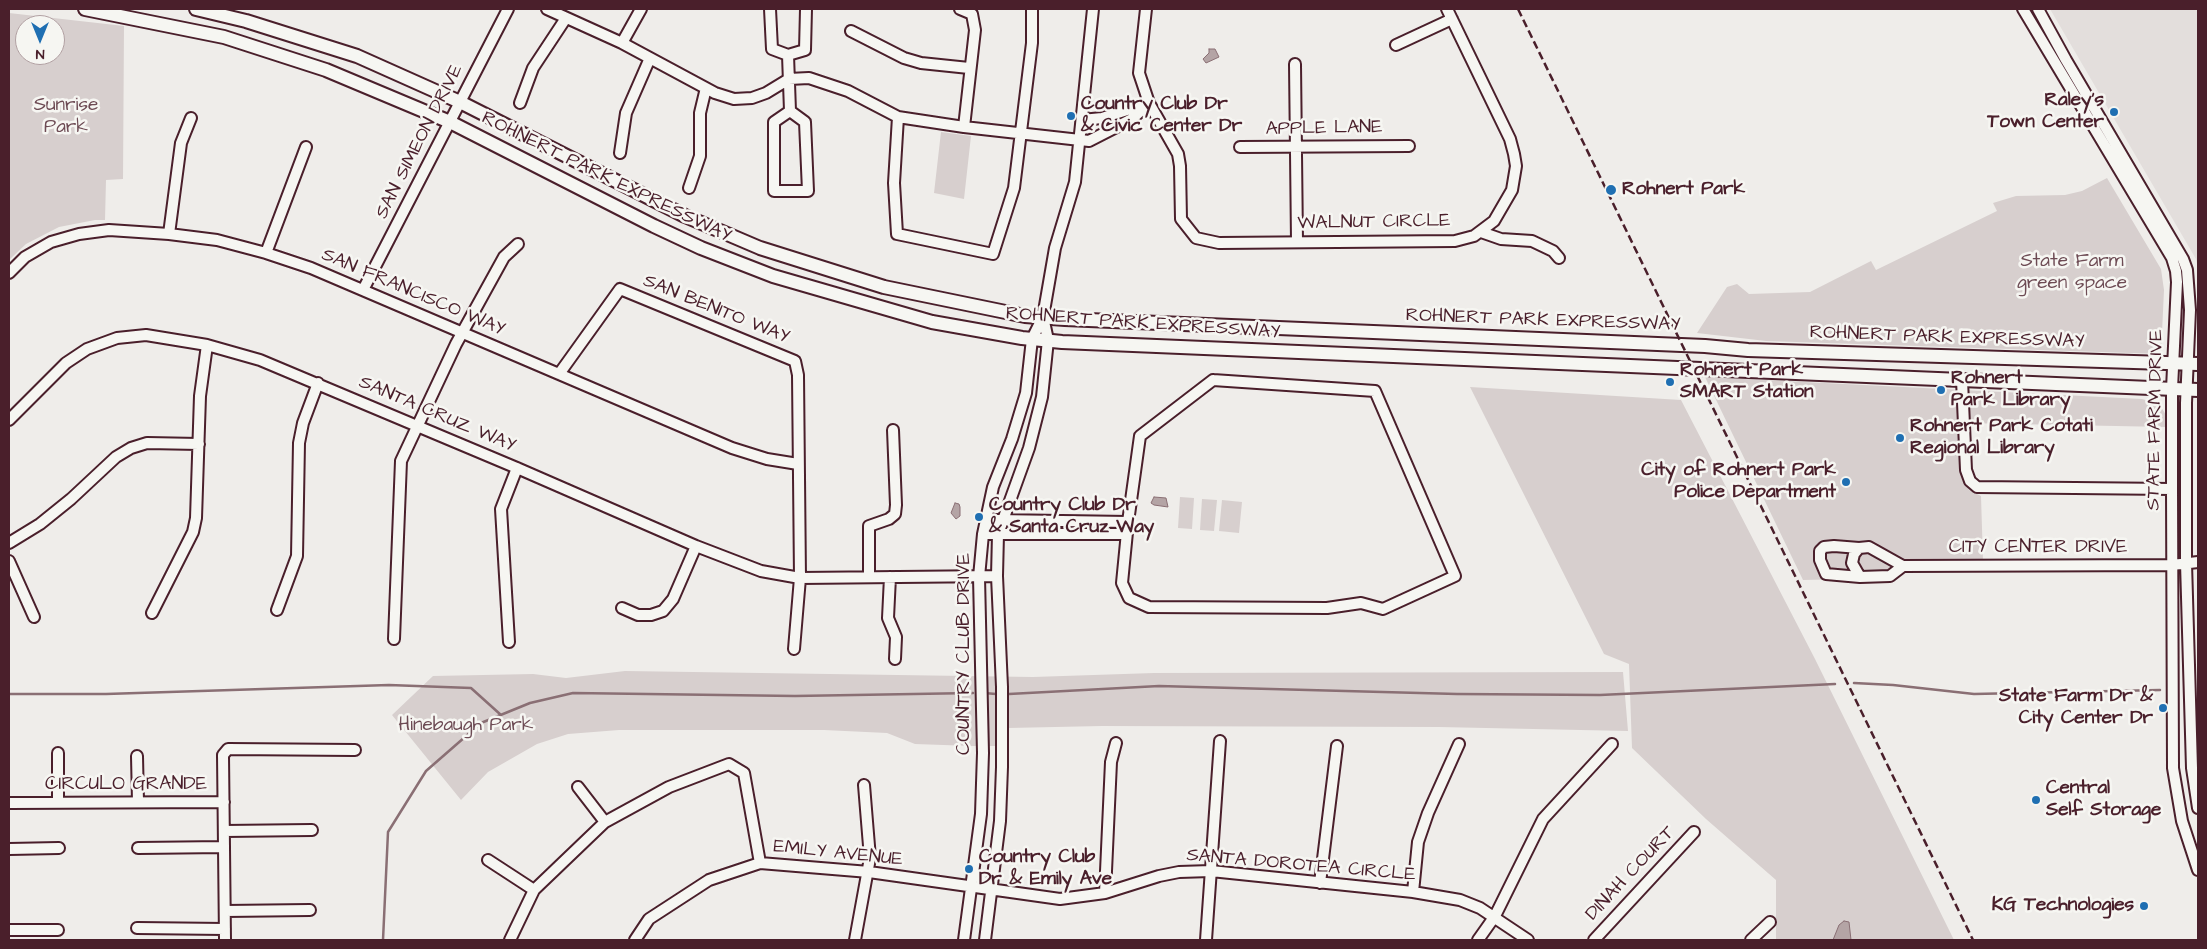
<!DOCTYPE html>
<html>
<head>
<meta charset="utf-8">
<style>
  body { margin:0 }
  #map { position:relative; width:2207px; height:949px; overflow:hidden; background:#efedea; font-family:"Architects Daughter",sans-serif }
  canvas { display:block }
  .frame { position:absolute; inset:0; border:10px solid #4a1f2b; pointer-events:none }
  .north { position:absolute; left:15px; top:15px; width:50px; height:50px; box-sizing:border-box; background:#f6f6f2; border:1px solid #b1a0a2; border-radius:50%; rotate:180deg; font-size:14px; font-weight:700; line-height:20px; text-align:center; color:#4a1f2b }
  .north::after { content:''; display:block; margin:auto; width:18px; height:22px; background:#1f6fb2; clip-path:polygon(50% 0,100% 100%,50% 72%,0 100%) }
</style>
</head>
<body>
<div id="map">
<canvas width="2207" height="949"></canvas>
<div class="frame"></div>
<div class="north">N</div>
</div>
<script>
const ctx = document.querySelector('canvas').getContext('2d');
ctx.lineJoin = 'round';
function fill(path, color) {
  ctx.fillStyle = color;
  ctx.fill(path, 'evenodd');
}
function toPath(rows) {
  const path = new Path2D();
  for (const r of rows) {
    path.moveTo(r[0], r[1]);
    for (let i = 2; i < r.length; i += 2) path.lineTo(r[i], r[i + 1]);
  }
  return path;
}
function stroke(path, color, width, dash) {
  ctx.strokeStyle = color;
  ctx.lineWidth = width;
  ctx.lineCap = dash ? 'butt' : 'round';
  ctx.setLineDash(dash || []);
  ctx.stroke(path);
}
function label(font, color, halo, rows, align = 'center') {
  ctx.font = font + ' "Architects Daughter",sans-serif';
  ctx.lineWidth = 5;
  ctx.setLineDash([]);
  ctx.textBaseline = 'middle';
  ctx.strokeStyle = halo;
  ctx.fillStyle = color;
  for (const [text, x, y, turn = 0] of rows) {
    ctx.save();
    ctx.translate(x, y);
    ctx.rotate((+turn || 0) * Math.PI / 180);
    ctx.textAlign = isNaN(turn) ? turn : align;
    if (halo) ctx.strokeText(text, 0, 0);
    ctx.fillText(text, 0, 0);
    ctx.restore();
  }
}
fill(toPath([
  [2050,9,2198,9,2198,268,2196,259]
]), '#e3dedc');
fill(toPath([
  [9,13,124,26,123,179,106,180,105,220,95,220,59,227,26,244,9,260],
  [25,25,55,25,55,55,25,55],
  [941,132,971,136,964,199,934,193],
  [2107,178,2161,269,2164,290,2161,354,1766,341,1697,333,1727,287,1737,284,1749,294,1810,292,1871,261,1876,270,1997,211,1993,203,2016,196,2065,195,2082,191],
  [1705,377,2142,399,2159,404,2166,415,2167,427,1962,423,1962,480,1969,490,1981,496,1983,561,1901,560,1894,578,1803,580],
  [1470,387,1681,400,1815,659,1954,940,1776,940,1776,880,1706,819,1632,748,1629,664,1604,654],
  [1180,497,1194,498,1192,529,1178,528],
  [1202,499,1217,500,1214,531,1200,530],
  [1222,500,1242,502,1239,533,1219,531],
  [625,671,1033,677,1154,673,1623,672,1628,731,1439,727,1102,726,1008,728,1007,746,972,746,915,744,887,733,824,730,619,730,568,734,537,744,488,772,461,800,392,715,433,676,533,674,566,678]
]), '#d7cfce');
const water = toPath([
  [1209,49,1215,49,1219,57,1206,63,1203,59,1209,53,1209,49],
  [1154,497,1166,498,1168,507,1154,505,1151,503,1154,497],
  [955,503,959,504,960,507,960,516,956,519,951,513,955,503],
  [1844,921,1849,922,1851,940,1833,940,1839,925,1844,921]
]);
fill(water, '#b4a4a5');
stroke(water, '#8a6f74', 1);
stroke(toPath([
  [1854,683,1893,685,1974,694,2160,690],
  [984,693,996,694],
  [9,694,106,694,389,685,471,688,501,715],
  [1009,694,1159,686,1457,694,1600,695,1835,684],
  [383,940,388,832,426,771,481,723,530,703,573,693,795,696,973,693]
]), '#8a6f74', 2.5);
const minor = toPath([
  [547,9,622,43,715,93,734,99,752,98,766,93,789,79,809,78,848,91,898,117,964,127,1089,141,1132,119,1149,103],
  [770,9,772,49,788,55,805,50,806,9],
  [960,9,972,14,975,30,964,127],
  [1146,9,1139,73,1149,103,1178,154,1180,166,1181,219,1196,238,1219,243,1455,241,1474,236,1494,221,1512,190,1516,166,1514,154,1510,139,1447,9],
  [2023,9,2172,258,2176,271,2177,282,2172,389,2172,489,2173,768,2182,821,2198,870],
  [2038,9,2066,60,2183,259,2187,270,2190,310,2186,403,2186,563,2192,768,2198,808],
  [851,31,904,58,921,63,969,68],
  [622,43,641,9],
  [1396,45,1452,19],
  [788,55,790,111,774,122,774,191,808,191,805,122,790,111],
  [1295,64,1297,242],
  [520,103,533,68,566,18],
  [898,117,894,183,897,234,993,254,1014,188,1032,43,1032,9],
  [1082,120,1102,118,1146,104],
  [1240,147,1409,146],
  [620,153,626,113,650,58],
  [689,188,700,156,700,113,706,88],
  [1481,232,1501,239,1532,241,1553,251,1559,258],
  [169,234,181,143,191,118],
  [266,253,306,147],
  [9,273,25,257,51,242,79,234,109,230,169,234,217,240,266,253,311,268,732,448,767,459,798,464],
  [363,290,508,9],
  [559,374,620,289,795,361,798,375,800,578,794,649],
  [1213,380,1375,391,1455,576,1383,609,1361,603,1327,608,1149,607,1129,598,1122,583,1128,522,1140,436,1213,380],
  [1962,380,1966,470,1970,481,1977,487,2172,489],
  [9,420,66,363,87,349,117,338,146,335,207,345,260,360,517,468,696,546,761,571,800,578,997,576],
  [996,520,1128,522],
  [983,534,1126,534],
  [9,543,40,524,71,499,116,457,131,448,147,443,199,444],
  [1859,548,1834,546,1824,547,1820,551,1820,560,1826,574,1860,577],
  [9,561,34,617],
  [1903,566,1890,576,1860,577,1852,563,1854,554,1859,548,1869,547,1903,566,2172,565,2198,562],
  [869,577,869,526,889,519,895,514,896,505,893,430],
  [890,577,888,618,896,637,895,659],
  [622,608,638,615,651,615,663,611,673,599,696,546],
  [277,610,297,556,299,443,303,423,318,383],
  [152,613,193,532,196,518,200,396,207,345],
  [394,639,401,461,456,344,504,257,518,244],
  [509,642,501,509,517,468],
  [58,753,58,802],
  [137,756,138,802],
  [578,787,605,822],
  [9,803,224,802],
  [224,831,312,830],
  [138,848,224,847],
  [9,849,59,848],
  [488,860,534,890],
  [1320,883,1337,746],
  [1413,892,1418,842,1428,813,1459,744],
  [1105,893,1111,762,1116,743],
  [225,911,310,910],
  [137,928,225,929],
  [9,930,58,930],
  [225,940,223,755,228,749,355,750],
  [510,940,534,890,605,822,669,787,729,764,744,773,760,863],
  [635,940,649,919,709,880,760,863,869,872,1060,899,1105,893,1159,876,1179,872,1211,871,1413,892,1460,900,1480,908,1528,940],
  [855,940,870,858,864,785],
  [964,940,981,814,983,753,979,577,983,534,993,487,1012,439,1026,393,1032,339,1043,317,1055,248,1075,182,1093,9],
  [985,940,1000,821,1002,767,1002,687,997,576,998,534,1029,448,1042,397,1048,340,1043,317],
  [1206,940,1220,741],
  [1478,940,1495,916,1543,819,1612,744],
  [1594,940,1694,832],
  [1751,940,1770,922]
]);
const major = toPath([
  [85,9,224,37,326,70,450,122,654,226,701,248,773,276,932,322,1022,338,1062,342,2198,390],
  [196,9,246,21,357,56,460,102,685,216,760,248,884,287,1025,316,1065,319,1705,346,1748,350,2198,364]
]);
stroke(minor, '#4a1f2b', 14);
stroke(major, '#4a1f2b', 16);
stroke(minor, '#f6f6f2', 10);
stroke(major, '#f6f6f2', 12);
stroke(toPath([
  [1518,9,1973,940]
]), '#4a1f2b', 2.5, [8, 4]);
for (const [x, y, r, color] of [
  [2114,112,5,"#1f6fb2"],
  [1071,116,5,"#1f6fb2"],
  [1611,190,6,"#1f6fb2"],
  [1670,382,5,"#1f6fb2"],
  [1941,390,5,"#1f6fb2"],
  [1900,438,5,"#1f6fb2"],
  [1846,482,5,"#1f6fb2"],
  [979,517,5,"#1f6fb2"],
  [2163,708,5,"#1f6fb2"],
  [2036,800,5,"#1f6fb2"],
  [969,869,5,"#1f6fb2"],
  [2144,906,5,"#1f6fb2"]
]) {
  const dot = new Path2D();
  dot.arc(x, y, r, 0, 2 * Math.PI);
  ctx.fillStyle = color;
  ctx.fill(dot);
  stroke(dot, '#f6f6f2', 2);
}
label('bold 19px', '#4a1f2b', '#f6f6f2', [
  ["Raley's",2104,101,"right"],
  ["Town Center",2104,123,"right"],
  ["Country Club Dr",1081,105],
  ["& Civic Center Dr",1081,127],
  ["Rohnert Park",1622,190],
  ["Rohnert Park",1680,371],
  ["SMART Station",1680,393],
  ["Rohnert",1951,379],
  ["Park Library",1951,401],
  ["Rohnert Park Cotati",1910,427],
  ["Regional Library",1910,449],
  ["City of Rohnert Park",1836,471,"right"],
  ["Police Department",1836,493,"right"],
  ["Country Club Dr",989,506],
  ["& Santa Cruz Way",989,528],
  ["State Farm Dr &",2153,697,"right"],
  ["City Center Dr",2153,719,"right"],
  ["Central",2046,789],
  ["Self Storage",2046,811],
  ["Country Club",979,858],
  ["Dr & Emily Ave",979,880],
  ["KG Technologies",2134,906,"right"]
], 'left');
label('19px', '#6d4b54', '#f6f6f2', [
  ["Sunrise",66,106],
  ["Park",66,128],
  ["State Farm",2072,262],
  ["green space",2072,284],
  ["Hinebaugh Park",466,726]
]);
label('19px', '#4a1f2b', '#f6f6f2', [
  ["APPLE LANE",1324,129,-1],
  ["SAN SIMEON DRIVE",420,142,-63],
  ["ROHNERT PARK EXPRESSWAY",606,178,26],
  ["WALNUT CIRCLE",1374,223,-1],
  ["SAN FRANCISCO WAY",413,293,23],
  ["SAN BENITO WAY",716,310,22],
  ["ROHNERT PARK EXPRESSWAY",1543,321,2],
  ["ROHNERT PARK EXPRESSWAY",1143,324,4],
  ["ROHNERT PARK EXPRESSWAY",1947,338,2],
  ["SANTA CRUZ WAY",437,415,23],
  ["STATE FARM DRIVE",2156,420,-89],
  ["CITY CENTER DRIVE",2038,548],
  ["COUNTRY CLUB DRIVE",965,654,-90],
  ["CIRCULO GRANDE",126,785],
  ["EMILY AVENUE",838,854,6],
  ["SANTA DOROTEA CIRCLE",1301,866,5],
  ["DINAH COURT",1631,874,-47]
]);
</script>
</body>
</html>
